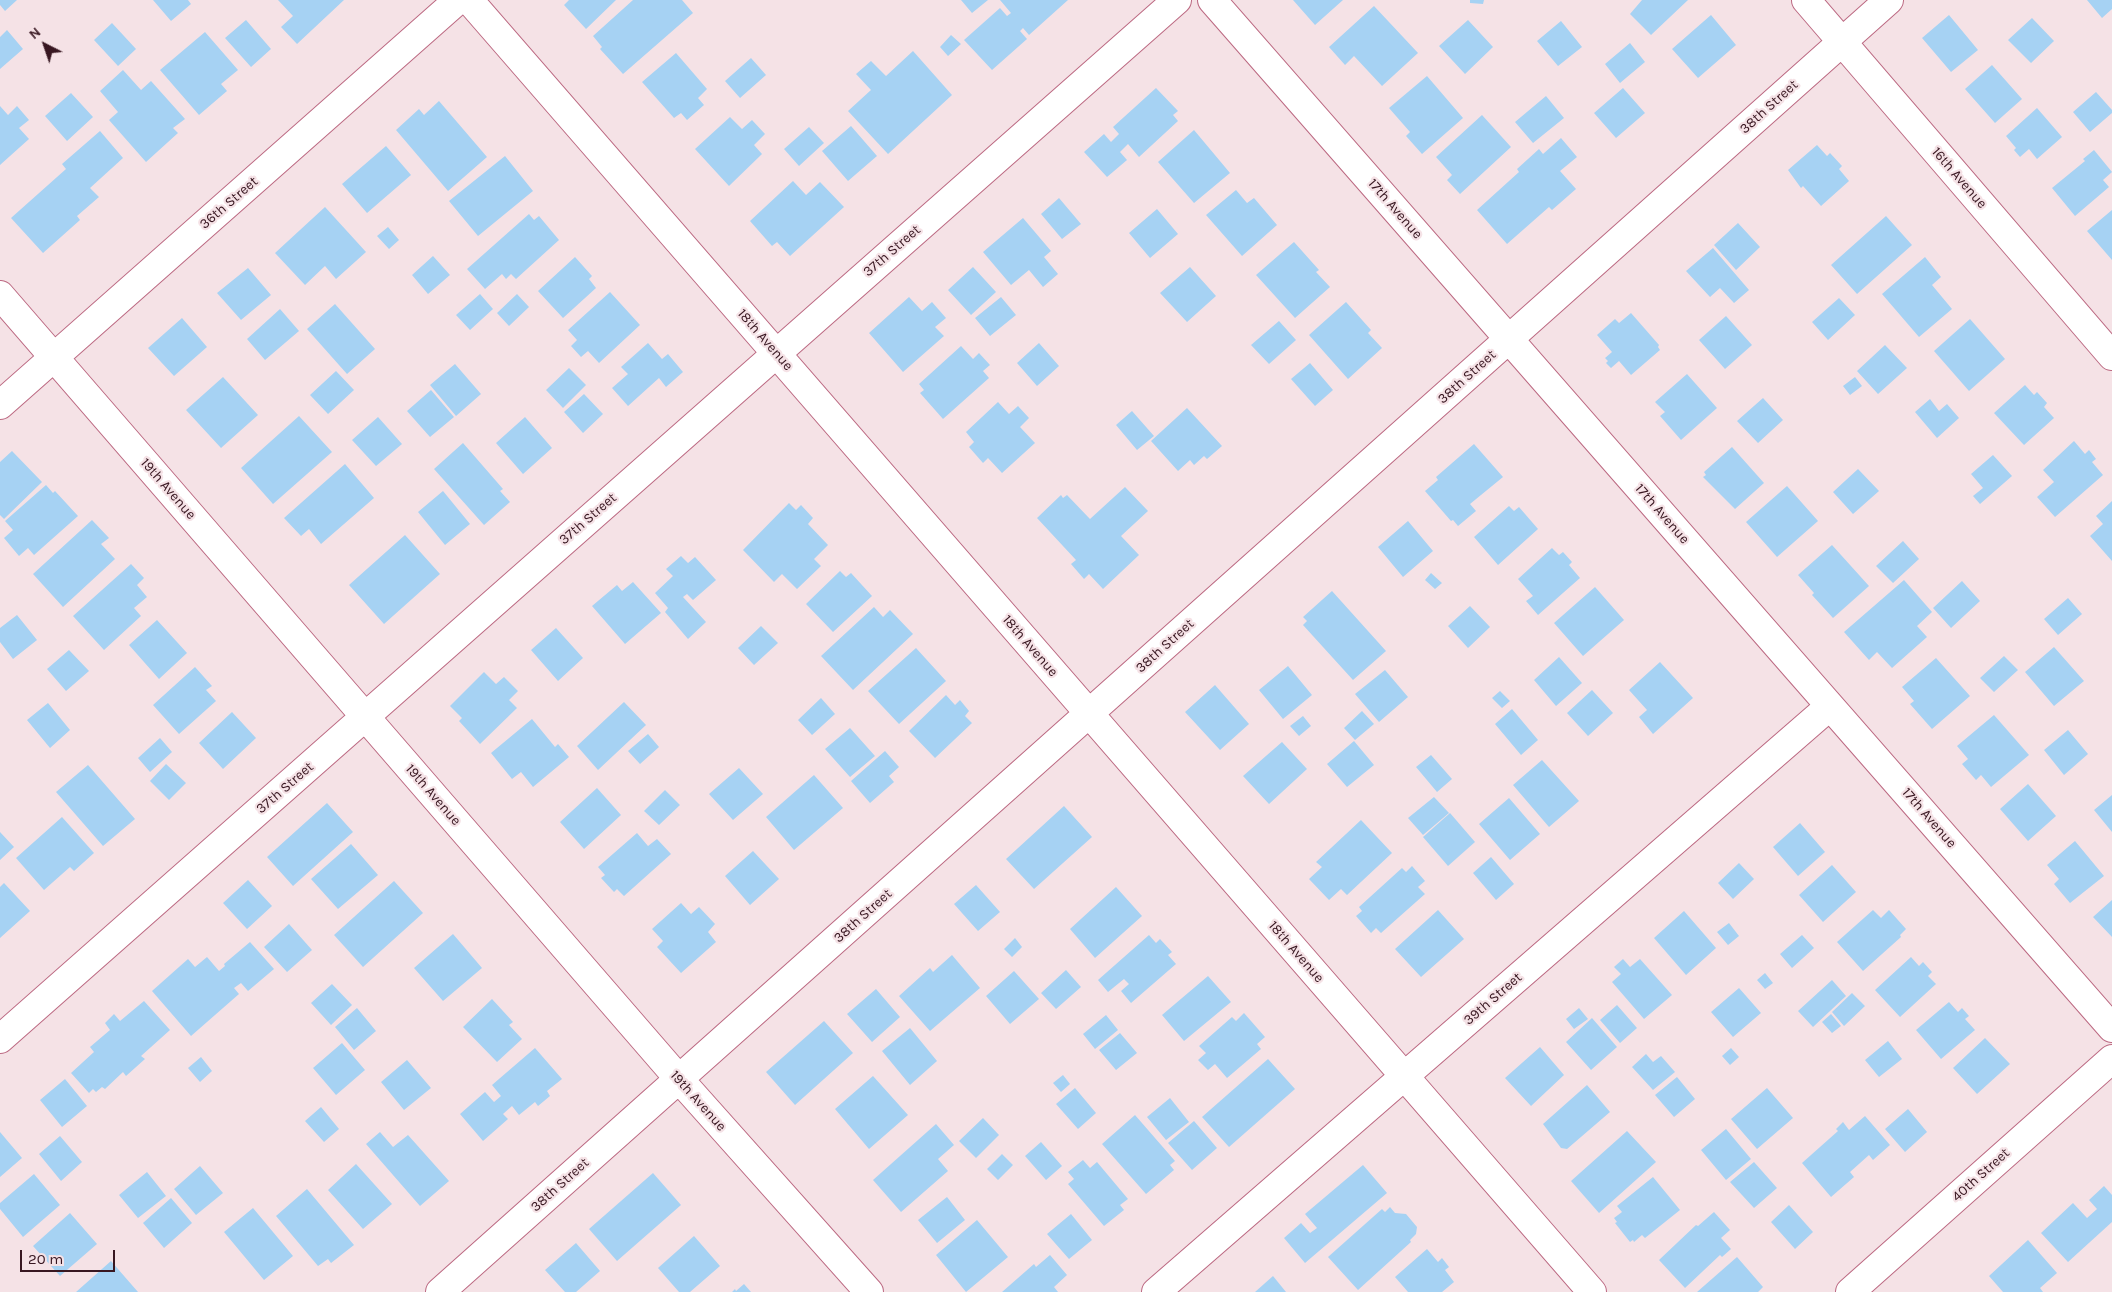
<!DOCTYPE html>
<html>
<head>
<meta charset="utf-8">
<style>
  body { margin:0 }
  #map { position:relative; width:2112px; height:1292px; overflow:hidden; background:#f5e2e6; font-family:Karla,sans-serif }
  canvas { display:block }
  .north { position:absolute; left:20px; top:20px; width:50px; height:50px; -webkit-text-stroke:4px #f5e2e6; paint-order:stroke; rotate:319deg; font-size:14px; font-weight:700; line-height:20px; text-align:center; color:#381721 }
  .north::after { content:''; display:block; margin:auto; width:18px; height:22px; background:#381721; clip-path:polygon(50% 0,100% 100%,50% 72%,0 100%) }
  .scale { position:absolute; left:20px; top:1250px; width:95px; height:22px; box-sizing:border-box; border:2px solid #381721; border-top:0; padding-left:6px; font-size:15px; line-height:18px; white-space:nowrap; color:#381721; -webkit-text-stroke:4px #f5e2e6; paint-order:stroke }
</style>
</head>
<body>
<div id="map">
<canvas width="2112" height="1292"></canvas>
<div class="north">N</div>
<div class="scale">20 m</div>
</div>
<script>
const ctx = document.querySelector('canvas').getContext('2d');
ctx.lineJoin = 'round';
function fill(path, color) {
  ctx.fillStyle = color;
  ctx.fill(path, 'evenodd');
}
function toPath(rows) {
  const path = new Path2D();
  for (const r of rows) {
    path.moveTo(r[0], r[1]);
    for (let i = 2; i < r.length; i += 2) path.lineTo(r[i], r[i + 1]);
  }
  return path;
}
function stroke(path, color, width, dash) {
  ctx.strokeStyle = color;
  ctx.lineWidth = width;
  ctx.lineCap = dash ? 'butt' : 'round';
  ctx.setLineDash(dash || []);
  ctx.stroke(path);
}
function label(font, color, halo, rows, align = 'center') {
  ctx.font = font + ' Karla,sans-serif';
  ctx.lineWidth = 4.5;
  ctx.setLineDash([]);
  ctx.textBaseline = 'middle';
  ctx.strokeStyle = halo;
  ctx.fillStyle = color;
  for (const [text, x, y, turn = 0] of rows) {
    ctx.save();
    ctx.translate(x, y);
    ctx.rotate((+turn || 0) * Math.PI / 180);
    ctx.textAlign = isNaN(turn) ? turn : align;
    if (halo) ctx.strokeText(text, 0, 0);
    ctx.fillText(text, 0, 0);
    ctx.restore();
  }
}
fill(toPath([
  [0,0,17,0,5,11,0,5],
  [153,0,188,0,191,4,171,21],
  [278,0,344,0,297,44,281,27,293,16],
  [569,0,616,0,586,29,564,5],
  [633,0,682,0,693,13,623,74,600,49,602,47,593,36],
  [961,0,988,0,972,13],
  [1000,0,1068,0,1029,35,1023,28,1020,31,1027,39,992,70,964,40,1000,8,1007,16,1011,13],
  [1293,0,1343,0,1315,25],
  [1470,0,1484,0,1483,4,1470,3],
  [1642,0,1688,0,1651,35,1630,14],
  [2087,0,2112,0,2112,9,2102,18],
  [1374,6,1418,53,1382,86,1354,56,1345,65,1329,47],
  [1711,15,1736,45,1698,78,1672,49],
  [1949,15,1978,50,1951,72,1922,38],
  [2032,18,2054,41,2031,63,2008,40],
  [246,20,271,49,251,67,225,38],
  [1468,20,1493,47,1465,74,1439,46],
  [1561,21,1582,47,1558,66,1537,41],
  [112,23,136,49,118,66,94,40],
  [7,30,23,49,0,69,0,37],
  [205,32,238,70,221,84,227,91,199,115,160,70],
  [951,35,961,44,948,56,940,47],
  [1630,43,1645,62,1620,83,1605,64],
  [913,51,952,95,888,154,848,111,871,90,856,74,871,61,886,76],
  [676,53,707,89,698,98,704,105,687,120,681,113,674,118,642,82],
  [751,58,766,75,740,98,725,81],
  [1992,65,2022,99,1995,123,1965,89],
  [123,70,141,90,151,81,185,119,173,128,178,133,146,162,109,120,118,112,100,91],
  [1427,76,1463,118,1422,154,1406,136,1410,132,1389,108],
  [1156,88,1178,111,1173,115,1178,121,1139,157,1128,144,1120,152,1127,160,1107,177,1084,152,1104,134,1111,142,1119,134,1113,127],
  [1623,88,1645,113,1616,138,1594,113],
  [2096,92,2112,110,2112,113,2090,132,2073,112],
  [71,93,93,117,67,141,45,116],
  [1546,96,1564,118,1533,143,1515,122],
  [439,101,487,157,448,191,396,130,419,109,424,115],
  [0,106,8,115,17,106,29,120,19,128,29,139,0,165],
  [2037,108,2062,137,2037,159,2029,149,2020,157,2014,150,2016,148,2006,136],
  [1482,115,1511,147,1460,194,1447,180,1452,175,1436,157],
  [730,117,742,129,752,120,765,134,754,145,762,154,729,186,695,149],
  [851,126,877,156,848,181,822,151],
  [809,127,824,143,799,166,784,149],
  [1194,130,1230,173,1194,203,1158,162],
  [100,131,123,158,90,188,99,197,77,216,80,220,43,253,11,218,66,169,62,164],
  [1561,138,1577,157,1560,171,1576,189,1552,210,1549,207,1507,244,1477,210,1519,172,1517,169,1539,149,1543,154],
  [1817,145,1827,156,1830,153,1842,166,1839,169,1849,181,1821,206,1803,186,1801,188,1788,170],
  [386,146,411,175,367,213,342,184],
  [2094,150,2112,172,2103,180,2109,187,2075,216,2052,188,2085,161,2083,159],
  [505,156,533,191,478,236,449,201],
  [793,181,806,195,820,182,844,207,790,256,777,242,772,246,750,221],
  [1236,190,1247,203,1254,198,1277,225,1242,256,1206,215],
  [1059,198,1081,224,1062,239,1041,214],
  [325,207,366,252,336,279,325,266,305,285,275,253],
  [1157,209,1178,234,1150,258,1129,233],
  [2112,210,2112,260,2087,231],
  [529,214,534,220,539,216,559,240,516,279,511,274,506,279,502,274,485,289,467,269],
  [1886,216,1912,245,1857,294,1831,265],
  [1023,218,1051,251,1044,257,1058,274,1043,287,1029,270,1011,285,983,252],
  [1738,223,1760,247,1736,270,1714,245],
  [388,227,399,240,389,249,377,236],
  [1294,242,1319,270,1316,272,1330,287,1295,318,1256,275],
  [1713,248,1749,290,1734,303,1720,288,1710,297,1686,271],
  [433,256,450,275,428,294,412,275],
  [575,257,592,276,589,279,596,288,563,318,538,291],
  [1925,257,1941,277,1932,285,1952,309,1919,337,1882,294],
  [973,267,996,292,971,315,948,290],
  [1190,267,1216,296,1187,322,1160,293],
  [248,268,271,295,241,320,217,293],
  [610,292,640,325,599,363,588,351,581,357,571,346,577,340,568,330],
  [480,294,493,309,470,330,456,315],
  [517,294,529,307,509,326,497,313],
  [909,297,922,311,932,302,946,318,935,327,944,336,903,372,869,333],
  [1001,297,1016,315,990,336,975,318],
  [1839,298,1855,315,1828,340,1812,322],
  [1346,302,1371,330,1368,333,1382,348,1348,379,1309,335],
  [335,304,375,349,347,374,307,329],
  [280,309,299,331,265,360,247,339],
  [1631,313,1659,345,1658,347,1660,350,1631,375,1619,361,1611,368,1606,363,1608,361,1605,358,1612,352,1597,335,1615,319,1619,323],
  [1726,316,1752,345,1725,369,1699,340],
  [182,318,207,347,174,376,148,348],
  [1970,319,2005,359,1969,391,1934,351],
  [1279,321,1296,340,1269,364,1251,345],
  [648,343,662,359,668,354,683,372,666,387,659,378,628,406,612,388,628,374,621,367],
  [1039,343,1059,366,1037,386,1017,363],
  [1885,345,1907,368,1878,394,1857,371],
  [961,346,973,359,979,353,990,365,983,371,989,378,943,419,920,393,924,390,919,384],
  [1310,363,1333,390,1315,406,1291,379],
  [455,364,481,394,456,416,430,385],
  [569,368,586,385,563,408,546,390],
  [336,371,354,390,328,414,310,395],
  [1687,374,1717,408,1681,440,1660,416,1665,412,1655,402],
  [223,377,258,415,221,448,186,410],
  [1855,377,1862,386,1850,395,1843,386],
  [2025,385,2034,395,2037,392,2047,403,2044,407,2054,418,2024,445,1994,413],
  [431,390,454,417,430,437,407,411],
  [584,394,603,414,583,433,564,412],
  [1763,398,1783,420,1758,443,1737,421],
  [1930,399,1939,411,1947,404,1959,418,1937,438,1915,412],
  [998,402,1009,414,1018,406,1029,418,1020,427,1035,443,1002,473,988,458,983,463,969,447,974,442,966,432],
  [1187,408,1222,446,1207,459,1204,456,1194,465,1190,460,1178,471,1151,441],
  [1132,411,1154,436,1137,450,1116,425],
  [299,416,332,452,273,504,241,468],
  [378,417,402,444,376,466,352,440],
  [525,417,552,448,523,474,496,443],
  [2074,441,2085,454,2089,450,2096,459,2092,462,2103,475,2055,517,2037,497,2054,482,2043,470],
  [463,443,503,489,500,491,510,502,484,525,434,469],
  [1474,444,1503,477,1470,504,1476,511,1458,526,1453,520,1451,521,1425,491,1438,480,1436,477],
  [1732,447,1764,483,1735,509,1703,477,1706,475,1704,472],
  [12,451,42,482,4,519,0,515,0,462],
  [1993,455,2012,476,1980,504,1973,496,1983,488,1971,474],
  [345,464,374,498,321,544,309,529,301,536,284,518],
  [1858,469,1879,491,1853,514,1833,492],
  [46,485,53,493,55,491,78,516,34,555,28,548,19,556,4,538,13,530,5,521],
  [1787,486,1818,521,1777,557,1746,522],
  [1125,487,1148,511,1121,536,1139,555,1103,589,1089,574,1084,579,1071,564,1076,560,1037,518,1061,495,1063,498,1067,495,1090,519],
  [443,491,470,524,445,545,418,512],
  [2112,501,2112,561,2090,536,2103,524,2096,516],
  [789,503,796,510,801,505,813,518,808,524,828,545,814,559,821,566,797,589,782,574,774,582,743,550],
  [1509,506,1514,511,1519,507,1538,529,1498,565,1474,537],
  [92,520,109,538,101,544,115,559,63,607,33,574],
  [1408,521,1433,551,1403,577,1378,547],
  [405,535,440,574,384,624,349,585],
  [1903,541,1919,559,1893,583,1876,566],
  [1832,545,1869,586,1833,618,1812,595,1814,593,1798,575],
  [1552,548,1559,555,1563,552,1572,562,1569,565,1580,578,1538,615,1526,601,1533,596,1518,579],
  [681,556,688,563,695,557,716,580,693,600,687,594,683,597,706,622,688,639,665,612,668,608,655,593,673,576,666,569],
  [131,564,144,578,137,585,147,597,134,608,141,616,104,650,73,616],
  [840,571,846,577,851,573,872,596,833,632,806,604],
  [1431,573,1442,583,1435,589,1425,580],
  [1904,580,1932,612,1917,626,1927,637,1892,668,1877,652,1869,660,1844,632],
  [1962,581,1980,601,1951,628,1933,608],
  [633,582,661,613,625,644,592,606,617,585,622,591],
  [1595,587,1624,620,1583,656,1554,623],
  [1332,591,1386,651,1353,680,1303,625,1307,621,1303,617],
  [2068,598,2082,614,2058,635,2044,619],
  [1470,606,1490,627,1468,648,1448,626],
  [874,607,883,617,890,610,913,634,853,690,821,656],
  [17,615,37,640,13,659,0,642,0,628],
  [157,620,187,653,159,679,129,645],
  [761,626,778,643,754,665,738,648],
  [556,628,583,658,558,681,531,650],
  [2054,647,2084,681,2054,706,2025,672],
  [916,648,946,681,899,724,868,691],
  [69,650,89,671,66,691,47,669],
  [2004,656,2018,670,1994,692,1980,678],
  [1559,657,1582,683,1556,706,1534,680],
  [1936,658,1970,696,1932,729,1910,704,1914,701,1902,687],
  [1660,662,1693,698,1653,734,1639,717,1647,710,1629,690],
  [1288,666,1312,695,1283,719,1259,690],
  [195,667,212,686,206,690,216,701,179,734,153,705],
  [1385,670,1408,697,1379,722,1355,694],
  [484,672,496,684,504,677,518,691,509,700,517,708,480,744,459,721,462,718,450,706],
  [1215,685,1249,724,1220,750,1185,712],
  [1592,690,1613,713,1588,736,1567,713],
  [1500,691,1510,701,1502,708,1492,698],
  [946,695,955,705,960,700,969,711,965,716,972,723,935,758,909,731],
  [821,698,835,714,812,735,798,720],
  [624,702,646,725,598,770,577,746],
  [48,703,70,730,50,748,27,720],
  [1512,709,1538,740,1521,755,1495,724],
  [1362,711,1374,724,1355,740,1344,728],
  [232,712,256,738,223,769,199,743],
  [1994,715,2029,755,1991,787,1981,775,1976,780,1962,764,1968,759,1957,746],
  [1303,716,1311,726,1299,736,1290,726],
  [532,719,555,747,558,744,569,757,533,787,521,772,512,779,491,753],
  [850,728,875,756,850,777,825,749],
  [2068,730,2088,754,2064,775,2044,750],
  [648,734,659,747,640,764,628,751],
  [160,738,172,752,150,772,138,758],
  [1354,741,1374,765,1347,787,1327,764],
  [1282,742,1307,769,1269,804,1243,776],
  [885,751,899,767,889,776,894,782,870,803,851,781],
  [1431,755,1452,779,1437,792,1416,767],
  [1542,760,1579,801,1549,827,1513,785],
  [166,764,186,783,169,800,150,781],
  [88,765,135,819,103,846,56,792],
  [739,768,763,794,733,820,709,794],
  [814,775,843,808,794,850,766,817],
  [2028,784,2056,816,2028,841,2000,809],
  [597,788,621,815,584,849,560,822],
  [665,790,680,805,659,825,644,811],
  [2112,795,2112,832,2094,810],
  [1434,797,1449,813,1423,835,1408,818],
  [1509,798,1540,834,1510,860,1479,824],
  [327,803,353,832,293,886,267,857],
  [1064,806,1092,837,1034,889,1006,859],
  [1450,813,1475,842,1448,866,1423,837],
  [62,817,94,853,74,871,70,867,44,890,16,858],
  [1361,820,1392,853,1347,895,1341,889,1329,900,1309,879,1322,867,1316,862],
  [1800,823,1825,852,1798,876,1773,847],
  [0,832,14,847,0,860],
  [637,833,648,846,657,839,671,854,624,896,617,889,614,892,601,878,605,875,598,867],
  [2075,841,2104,876,2070,903,2054,884,2059,879,2047,865],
  [351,844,378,875,338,909,311,879],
  [753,851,779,879,750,905,725,876],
  [1491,857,1514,884,1496,900,1473,873],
  [1739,863,1754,879,1733,899,1718,883],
  [1832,865,1856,892,1823,922,1799,895],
  [1412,866,1425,881,1418,887,1425,894,1381,933,1376,928,1371,933,1356,916,1362,911,1359,907,1402,868,1406,872],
  [248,880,272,906,247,929,223,903],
  [394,881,423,913,363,967,334,935],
  [4,883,30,911,0,938,0,887],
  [976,885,1000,912,978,931,954,904],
  [1116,887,1142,916,1095,958,1070,929],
  [2112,900,2112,937,2093,917],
  [681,903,691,914,699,907,715,924,708,932,716,942,681,973,657,947,663,941,652,929],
  [1438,910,1464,939,1421,977,1395,949],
  [1873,910,1881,918,1889,910,1906,929,1900,935,1901,937,1863,971,1837,942],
  [1684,911,1716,948,1686,975,1654,938],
  [1729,923,1739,936,1728,945,1717,932],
  [289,924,312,950,287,972,264,947],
  [453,934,482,968,443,1001,414,968],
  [1149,935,1156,943,1160,939,1172,952,1168,955,1176,964,1131,1003,1121,991,1129,984,1124,979,1108,992,1098,980],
  [1802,935,1814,948,1792,968,1780,954],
  [1015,938,1022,947,1012,957,1004,949],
  [250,942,274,969,248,991,241,983,234,988,239,994,191,1036,152,991,188,959,195,967,207,957,219,971,225,966,224,964],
  [952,955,980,988,930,1031,899,996,930,968,933,972],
  [1911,957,1919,966,1923,962,1932,972,1928,976,1936,984,1900,1017,1875,990],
  [1623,959,1630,967,1640,959,1672,995,1644,1019,1612,982,1621,974,1614,967],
  [1066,970,1081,987,1056,1009,1041,993],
  [1014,971,1039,999,1010,1024,986,996],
  [1765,973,1773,983,1765,989,1757,980],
  [1208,976,1231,1002,1184,1041,1162,1015],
  [1832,980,1846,996,1813,1027,1798,1011],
  [332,984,352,1005,331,1025,311,1003],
  [1739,988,1761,1013,1733,1037,1711,1012],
  [876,989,900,1017,872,1042,847,1014],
  [1852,993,1865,1006,1844,1026,1832,1012],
  [492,999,513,1022,509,1025,522,1039,497,1062,463,1027],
  [144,1001,170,1030,141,1056,145,1059,126,1076,123,1072,105,1089,102,1087,96,1092,93,1089,89,1093,71,1073,94,1052,90,1047,110,1030,105,1023,114,1014,120,1021],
  [1949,1002,1958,1012,1962,1008,1969,1016,1965,1019,1975,1030,1941,1059,1916,1030],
  [1617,1005,1637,1028,1620,1043,1600,1020],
  [357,1008,376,1031,354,1050,335,1027],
  [1579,1008,1588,1019,1574,1029,1566,1019],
  [1244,1013,1265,1037,1257,1044,1261,1049,1227,1078,1215,1064,1208,1070,1198,1060,1206,1053,1199,1046,1232,1017,1236,1021],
  [1831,1014,1841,1026,1832,1033,1822,1022],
  [1106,1015,1118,1030,1095,1049,1083,1034],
  [1592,1018,1617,1047,1591,1070,1566,1042],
  [824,1021,853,1053,795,1105,766,1072],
  [910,1028,937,1061,910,1085,882,1051],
  [1120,1033,1137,1053,1116,1070,1099,1050],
  [1985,1038,2010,1064,1977,1094,1953,1068],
  [1888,1041,1902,1059,1879,1077,1865,1060],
  [342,1043,365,1070,336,1095,313,1068],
  [1540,1047,1564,1075,1531,1106,1505,1078],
  [535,1048,562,1079,547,1091,550,1096,538,1106,535,1102,519,1115,512,1106,503,1114,508,1119,483,1141,460,1114,485,1092,494,1102,501,1096,492,1085],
  [1731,1048,1739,1057,1730,1065,1722,1056],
  [1646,1054,1653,1062,1661,1056,1675,1072,1653,1090,1632,1067],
  [201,1057,212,1071,200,1082,188,1068],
  [1268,1059,1295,1089,1229,1147,1202,1117],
  [407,1060,431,1088,404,1110,381,1082],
  [1063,1075,1070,1084,1061,1092,1053,1083],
  [873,1076,908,1115,869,1149,835,1109],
  [1677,1077,1695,1099,1674,1117,1655,1095],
  [65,1079,87,1106,62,1127,40,1100],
  [1587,1085,1610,1112,1567,1149,1561,1148,1543,1124],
  [1075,1088,1096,1113,1078,1129,1056,1104],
  [1767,1088,1793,1118,1757,1149,1731,1119],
  [1170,1098,1189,1122,1166,1140,1147,1117],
  [321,1107,339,1129,324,1142,305,1121],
  [1908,1109,1927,1132,1905,1152,1885,1129],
  [1135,1115,1175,1161,1170,1165,1174,1170,1146,1194,1102,1144],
  [1865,1116,1890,1145,1873,1160,1869,1155,1850,1172,1854,1177,1831,1197,1802,1163,1838,1131,1836,1129,1843,1122,1849,1130],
  [983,1118,999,1135,976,1158,959,1141],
  [1194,1121,1217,1148,1192,1170,1168,1143],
  [936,1124,954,1145,938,1159,948,1171,901,1212,873,1180],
  [1726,1129,1751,1159,1726,1180,1701,1150],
  [1627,1131,1656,1162,1599,1213,1571,1181],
  [0,1132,22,1158,0,1177],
  [380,1132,393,1147,408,1135,449,1181,420,1206,366,1144],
  [60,1136,82,1162,61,1181,39,1154],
  [1041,1142,1062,1166,1046,1180,1025,1156],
  [1002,1154,1013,1165,998,1180,987,1169],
  [1083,1160,1090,1168,1097,1162,1128,1199,1120,1205,1124,1210,1104,1226,1068,1184,1074,1179,1068,1172],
  [1754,1162,1777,1188,1754,1208,1730,1182],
  [356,1164,392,1204,363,1229,328,1190],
  [1363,1165,1387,1193,1305,1263,1284,1238,1301,1223,1310,1233,1317,1228,1305,1214],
  [200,1166,223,1193,196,1215,174,1189],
  [147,1172,166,1196,138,1218,119,1195],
  [653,1173,681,1205,617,1261,589,1229],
  [34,1174,60,1205,23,1237,0,1209,0,1203],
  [1653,1177,1680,1210,1645,1238,1642,1235,1634,1242,1633,1240,1630,1242,1615,1223,1617,1222,1614,1218,1622,1212,1617,1206],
  [2104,1186,2112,1195,2112,1222,2068,1262,2041,1233,2073,1203,2087,1218,2097,1209,2089,1200],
  [307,1189,354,1245,331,1263,328,1259,318,1266,276,1216],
  [947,1197,965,1220,937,1243,918,1220],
  [171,1198,192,1223,164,1248,143,1223],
  [1789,1205,1813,1232,1795,1249,1771,1222],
  [1390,1207,1395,1213,1406,1214,1417,1227,1416,1234,1410,1240,1411,1242,1358,1290,1328,1257,1382,1209,1385,1212],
  [253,1208,293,1256,264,1280,224,1232],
  [1714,1212,1730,1230,1721,1238,1731,1249,1722,1257,1720,1255,1685,1288,1659,1260,1696,1225,1698,1226],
  [70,1213,97,1244,60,1276,33,1246],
  [1071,1214,1092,1240,1069,1259,1047,1234],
  [977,1220,1008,1257,966,1292,936,1255],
  [694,1236,720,1266,690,1292,679,1292,658,1268],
  [2028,1240,2057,1273,2040,1288,2043,1292,2003,1292,1989,1276],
  [576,1243,600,1271,576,1292,565,1292,545,1270],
  [1427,1249,1438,1262,1442,1258,1449,1267,1445,1270,1454,1282,1442,1292,1408,1292,1395,1277],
  [1050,1255,1067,1275,1054,1287,1058,1292,1002,1292,1034,1264,1036,1267],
  [1737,1257,1763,1287,1758,1292,1697,1292],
  [111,1261,138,1292,76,1292],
  [1273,1276,1286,1292,1255,1292],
  [744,1284,751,1292,732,1292,735,1289,736,1291]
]), '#a6d2f3');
const minor = toPath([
  [469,0,1592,1292],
  [1212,0,2112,1028],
  [1806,0,2112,356],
  [0,295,679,1079,869,1292],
  [0,405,458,0],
  [0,1039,1177,0],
  [440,1292,1889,0],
  [1156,1292,1830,706],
  [1850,1292,2112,1059]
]);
stroke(minor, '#bc6982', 30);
stroke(minor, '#fff', 28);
label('14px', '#381721', '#f5e2e6', [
  ["38th Street",1769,107,-42],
  ["16th Avenue",1959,178,49],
  ["36th Street",229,203,-41],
  ["17th Avenue",1395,209,49],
  ["37th Street",892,251,-41],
  ["18th Avenue",765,340,49],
  ["38th Street",1467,377,-42],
  ["19th Avenue",168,489,49],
  ["17th Avenue",1662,514,49],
  ["37th Street",588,519,-41],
  ["18th Avenue",1030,646,49],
  ["38th Street",1165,646,-42],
  ["37th Street",285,788,-41],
  ["19th Avenue",433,795,49],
  ["17th Avenue",1929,818,49],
  ["38th Street",863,916,-42],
  ["18th Avenue",1296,952,49],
  ["39th Street",1493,999,-41],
  ["19th Avenue",698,1101,48],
  ["40th Street",1981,1175,-42],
  ["38th Street",560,1185,-42]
]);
</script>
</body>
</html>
